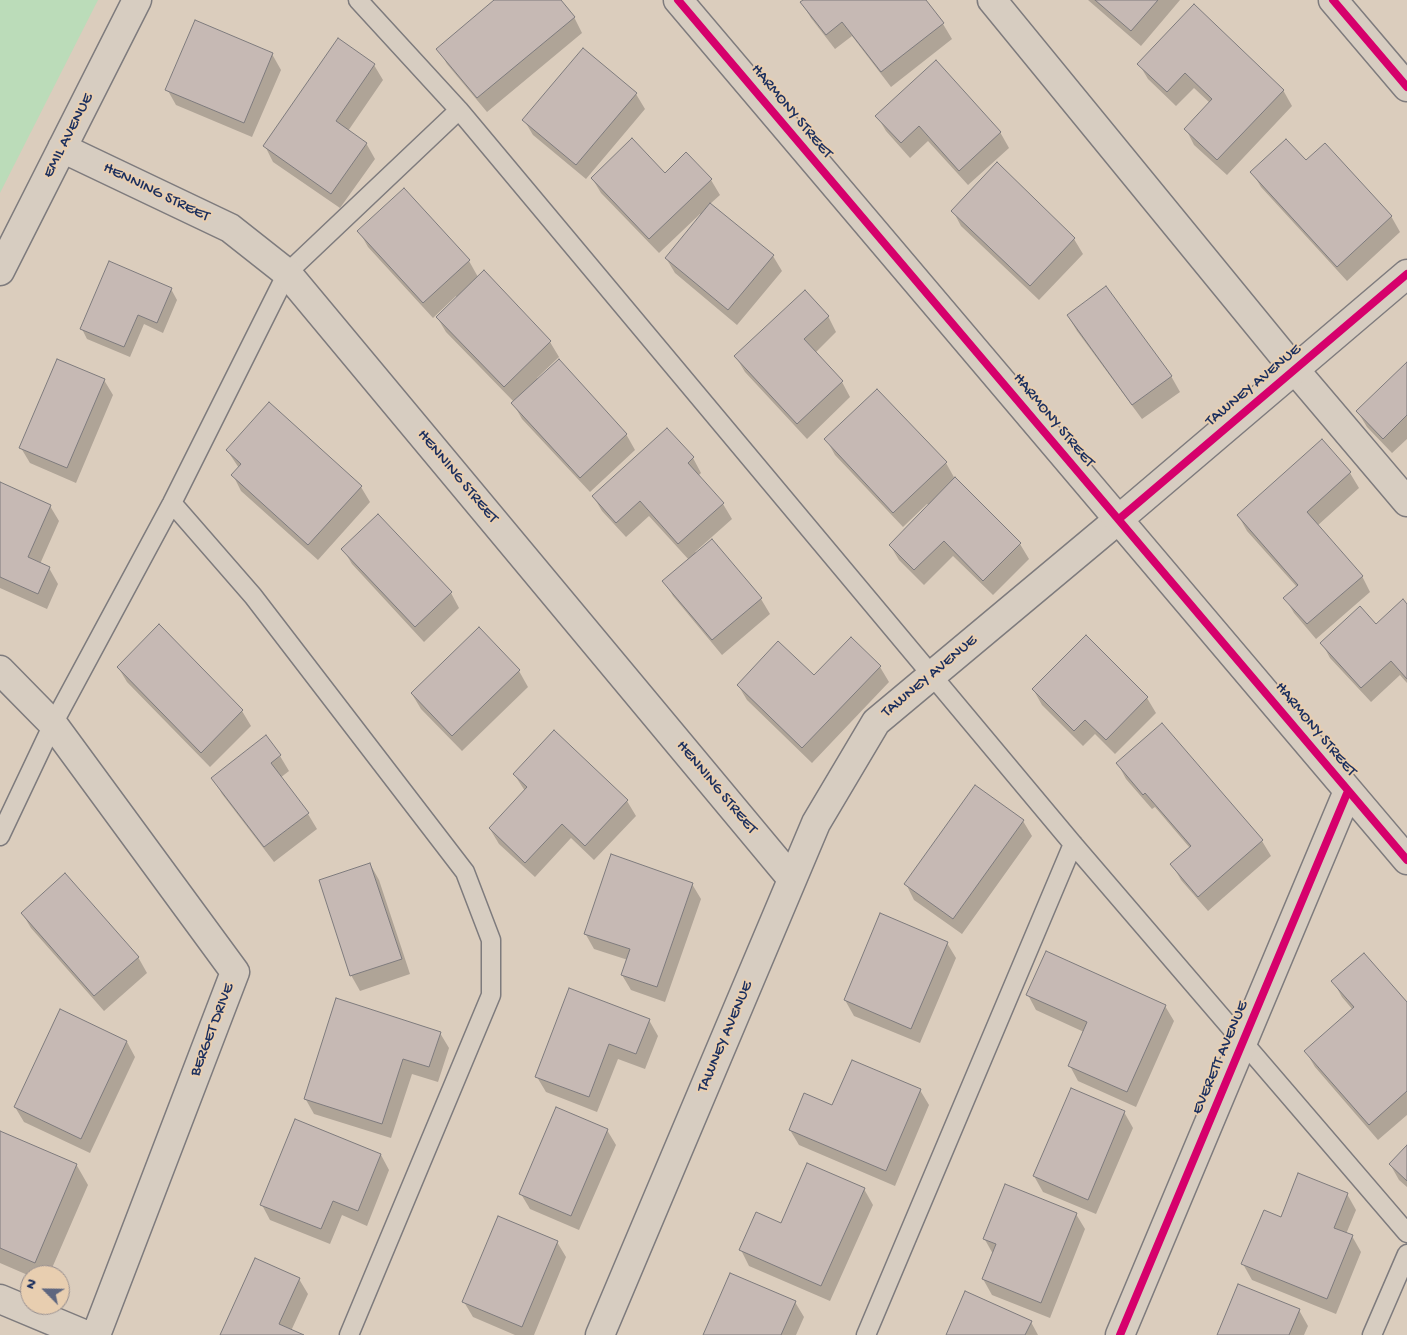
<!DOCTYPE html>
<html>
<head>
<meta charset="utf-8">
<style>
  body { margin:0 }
  #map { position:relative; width:1407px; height:1335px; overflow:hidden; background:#dbcdbd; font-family:"Gochi Hand",sans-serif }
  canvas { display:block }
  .north { position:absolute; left:20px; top:1265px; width:50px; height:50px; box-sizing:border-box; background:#e8ceb0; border:1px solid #968e8f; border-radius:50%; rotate:293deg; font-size:14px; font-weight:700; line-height:20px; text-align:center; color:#1b2f5e }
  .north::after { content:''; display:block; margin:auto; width:18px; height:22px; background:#5e667f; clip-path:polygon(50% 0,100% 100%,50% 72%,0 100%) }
</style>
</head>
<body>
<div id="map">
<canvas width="1407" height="1335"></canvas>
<div class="north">N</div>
</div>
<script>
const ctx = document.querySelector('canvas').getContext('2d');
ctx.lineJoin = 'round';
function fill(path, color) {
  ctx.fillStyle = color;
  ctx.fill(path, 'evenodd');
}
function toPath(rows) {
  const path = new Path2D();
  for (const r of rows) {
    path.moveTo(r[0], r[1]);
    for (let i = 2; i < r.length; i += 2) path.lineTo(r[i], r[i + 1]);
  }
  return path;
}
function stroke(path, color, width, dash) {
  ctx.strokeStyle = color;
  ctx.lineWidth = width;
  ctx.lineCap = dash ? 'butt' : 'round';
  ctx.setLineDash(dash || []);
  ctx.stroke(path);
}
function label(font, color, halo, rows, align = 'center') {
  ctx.font = font + ' "Gochi Hand",sans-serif';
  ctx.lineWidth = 4;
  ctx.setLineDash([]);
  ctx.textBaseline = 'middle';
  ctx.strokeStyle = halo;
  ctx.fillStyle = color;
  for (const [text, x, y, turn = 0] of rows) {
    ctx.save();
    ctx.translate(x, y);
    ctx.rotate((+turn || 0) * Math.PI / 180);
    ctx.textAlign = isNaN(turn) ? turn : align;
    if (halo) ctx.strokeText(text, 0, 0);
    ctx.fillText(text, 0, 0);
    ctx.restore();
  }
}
fill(toPath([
  [0,0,98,0,0,193]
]), '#bbdcb9');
fill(toPath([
  [496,0,559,0,574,17,582,33,487,112,447,64,438,49],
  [805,0,924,0,943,24,952,39,891,87,852,36,835,49,811,18,802,3],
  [1088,0,1180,0,1141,46],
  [272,54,281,70,252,137,176,105,167,89],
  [1139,64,1283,90,1292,106,1227,175,1194,145,1186,129,1210,103,1194,88,1176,106,1148,79],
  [374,65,383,80,348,131,366,143,375,159,340,208,273,162,265,146],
  [636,94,645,109,586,179,533,135,524,120],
  [877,116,1000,132,1009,148,968,185,928,141,910,158,886,131],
  [1252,172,1391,216,1400,232,1347,281,1261,187],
  [665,174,711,180,720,195,710,204,773,256,782,271,737,325,675,273,666,258,701,215,700,214,659,253,601,193,592,178],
  [953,211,1074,239,1083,254,1039,300,961,226],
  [359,231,469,261,478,277,550,342,559,357,537,378,626,434,635,450,590,492,522,419,513,403,514,402,446,332,437,317,457,298,456,296,433,318,368,247],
  [171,289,177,300,163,333,144,324,130,357,87,339,82,329],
  [828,316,836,332,815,353,842,382,850,397,807,439,745,372,736,357],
  [1068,316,1171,376,1180,392,1142,419,1077,331],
  [1407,364,1407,439,1392,453,1367,427,1358,412],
  [104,380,113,395,76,483,30,463,21,448],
  [826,439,946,463,955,479,1020,544,1029,559,993,595,953,556,924,585,899,560,890,545,929,505,927,504,903,527,835,455],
  [1322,441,1350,473,1359,488,1317,526,1362,576,1370,592,1316,639,1294,613,1285,598,1297,587,1247,531,1238,515],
  [227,450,361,487,370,502,318,560,241,491,233,475,239,468],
  [693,458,701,473,698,476,723,504,732,519,695,552,761,599,770,614,722,655,673,596,664,581,689,560,649,516,626,537,602,511,593,496],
  [0,483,50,506,59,521,40,564,49,568,58,584,47,609,0,588],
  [343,549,451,593,459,608,424,642,352,564],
  [1407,606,1407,683,1400,675,1371,702,1330,658,1322,643,1376,626],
  [159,626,242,711,251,726,210,767,127,682,118,667],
  [479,629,519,671,528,687,462,751,421,709,412,694],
  [851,639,880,667,889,682,812,763,747,700,738,685,814,677],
  [1033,689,1147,698,1156,713,1115,754,1095,734,1083,746,1042,705],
  [266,737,280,756,289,771,280,778,308,814,317,829,274,862,222,794,213,778],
  [1118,764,1262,841,1271,856,1208,911,1181,880,1172,864,1190,848,1155,807,1152,809,1126,779],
  [514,774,627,801,636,816,594,860,571,838,535,877,499,844,490,829,525,791],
  [1023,821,1032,836,962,934,914,900,906,884],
  [370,864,379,880,410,974,360,991,351,975],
  [692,884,701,899,665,1002,631,990,622,975,628,960,594,949,585,933],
  [22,913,138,957,147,973,104,1011,31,928],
  [947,943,956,958,920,1043,854,1016,845,1000],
  [1333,981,1407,1004,1407,1115,1378,1140,1315,1067,1306,1052,1353,1010,1342,997],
  [1028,995,1165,1006,1174,1021,1136,1107,1078,1081,1070,1066,1084,1032,1036,1010],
  [649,1020,658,1036,645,1069,618,1059,597,1112,546,1092,537,1077],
  [440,1033,449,1048,438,1082,412,1074,391,1138,314,1114,305,1098],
  [127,1042,135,1057,90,1153,24,1122,15,1107],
  [920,1090,929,1105,895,1186,799,1145,790,1130,833,1106],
  [1124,1112,1133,1128,1096,1214,1043,1192,1034,1176],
  [296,1121,381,1155,389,1170,367,1226,342,1215,330,1244,270,1220,262,1205],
  [607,1130,616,1145,579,1230,530,1209,521,1194],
  [0,1132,76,1164,88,1185,49,1275,30,1276,0,1263],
  [1407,1147,1407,1187,1399,1180,1390,1164],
  [864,1189,873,1205,830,1301,749,1266,741,1250,782,1224],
  [1347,1194,1356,1210,1346,1234,1352,1236,1361,1252,1336,1314,1252,1280,1243,1264,1282,1218],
  [1076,1214,1085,1229,1050,1318,992,1295,983,1279,993,1254,984,1238],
  [557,1242,566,1257,534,1335,515,1335,473,1317,464,1302],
  [299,1279,308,1294,291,1331,301,1335,222,1335],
  [795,1302,804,1317,796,1335,704,1335],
  [1299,1310,1308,1326,1304,1335,1218,1335],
  [1031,1322,1038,1335,947,1335]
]), '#0003');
const building = toPath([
  [494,0,561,0,575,17,477,98,436,49,494,0],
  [803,0,926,0,944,23,881,72,842,22,826,35,800,2,803,0],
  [1095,0,1158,0,1131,31,1095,0],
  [1194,4,1284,90,1217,160,1184,129,1212,99,1185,73,1167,92,1137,64,1194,4],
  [195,20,273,53,244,123,165,90,195,20],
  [338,38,375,64,336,121,367,143,331,194,263,146,338,38],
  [583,48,637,93,576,165,522,120,583,48],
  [936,60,1001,132,959,171,919,126,901,143,875,116,936,60],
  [632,138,665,173,686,152,712,179,649,239,591,178,632,138],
  [1286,139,1306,160,1325,143,1392,216,1337,267,1250,172,1286,139],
  [997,162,1075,238,1030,286,951,211,997,162],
  [404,188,470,260,423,303,357,231,404,188],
  [710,203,774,255,728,310,665,258,710,203],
  [109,261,172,288,157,323,138,315,124,347,80,329,109,261],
  [484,270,551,341,504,387,436,317,484,270],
  [1106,286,1172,376,1132,405,1067,315,1106,286],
  [805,290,829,316,804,339,843,381,797,424,734,356,805,290],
  [57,359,105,379,67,468,19,448,57,359],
  [559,359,627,434,580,478,511,403,559,359],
  [1407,362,1407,415,1383,439,1356,411,1407,362],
  [877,389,947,462,893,513,824,439,877,389],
  [269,402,362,486,308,545,231,475,241,464,226,450,269,402],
  [667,428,694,457,688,463,724,503,678,544,640,501,616,523,592,496,667,428],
  [1322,439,1351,472,1307,512,1363,576,1307,624,1283,598,1298,585,1237,515,1322,439],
  [955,477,1021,543,983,581,944,541,914,570,889,545,955,477],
  [0,482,51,505,28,557,50,567,38,594,0,577,0,482],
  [378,514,452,592,415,627,341,549,378,514],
  [712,539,762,598,712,640,662,581,712,539],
  [1403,599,1407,604,1407,679,1391,661,1361,688,1320,643,1360,606,1376,624,1403,599],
  [159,624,243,710,201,753,117,667,159,624],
  [479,627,520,670,452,736,411,693,479,627],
  [1086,635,1148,697,1106,740,1085,720,1074,731,1032,689,1086,635],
  [851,637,881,666,802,748,737,685,778,641,814,675,851,637],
  [1162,723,1263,840,1198,897,1170,864,1191,846,1145,793,1143,795,1116,763,1162,723],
  [554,730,628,800,585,846,562,824,525,863,489,828,527,787,513,774,554,730],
  [266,735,281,755,271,763,309,813,264,847,211,778,266,735],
  [975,785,1024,820,953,919,904,884,975,785],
  [611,854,693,883,657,987,621,975,630,949,584,934,611,854],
  [370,863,402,959,350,976,319,880,370,863],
  [65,873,139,957,94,996,21,913,65,873],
  [880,913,948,942,911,1029,844,1000,880,913],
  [1046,951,1166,1005,1127,1092,1068,1066,1087,1022,1026,995,1046,951],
  [1364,953,1407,1002,1407,1091,1369,1125,1304,1051,1354,1007,1331,981,1364,953],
  [569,988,650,1019,636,1054,609,1044,589,1097,535,1077,569,988],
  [336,998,441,1032,429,1067,403,1059,382,1124,304,1099,336,998],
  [60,1009,127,1041,81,1139,14,1107,60,1009],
  [852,1060,921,1089,886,1171,789,1130,804,1093,832,1105,852,1060],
  [1071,1088,1125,1111,1088,1200,1033,1176,1071,1088],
  [556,1107,608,1129,571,1216,519,1194,556,1107],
  [295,1119,381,1154,358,1211,333,1201,321,1229,260,1205,295,1119],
  [0,1131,77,1164,35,1263,0,1248,0,1131],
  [1407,1145,1407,1181,1389,1164,1407,1145],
  [807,1163,865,1188,821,1286,739,1250,756,1212,781,1223,807,1163],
  [1298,1173,1348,1193,1334,1228,1353,1235,1327,1299,1241,1264,1264,1210,1281,1217,1298,1173],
  [1005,1184,1077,1213,1041,1303,982,1279,996,1244,983,1239,1005,1184],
  [498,1216,558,1241,522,1327,462,1302,498,1216],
  [255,1258,300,1278,279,1324,304,1335,220,1335,255,1258],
  [730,1273,796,1301,781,1335,703,1335,730,1273],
  [1238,1284,1300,1309,1289,1335,1217,1335,1238,1284],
  [965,1291,1032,1321,1025,1335,946,1335,965,1291]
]);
fill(building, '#c6b9b4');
stroke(building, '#7e7b7d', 1);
const service = toPath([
  [358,0,459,110,1073,844,1407,1233],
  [172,503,253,596,465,872,491,940,491,995,349,1335],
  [0,836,53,724,172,503,287,273,459,110],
  [866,1335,1073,844],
  [1372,1335,1407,1254]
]);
const minor = toPath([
  [992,0,1295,370,1407,502],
  [62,148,230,228,287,273,792,879],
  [0,271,137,0],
  [0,670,53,724,235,972,96,1335],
  [0,1299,86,1335],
  [600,1335,816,823,876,722,1119,519]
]);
const tertiary = toPath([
  [678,0,1407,860],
  [1119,519,1407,274],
  [1120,1335,1348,791]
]);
const secondary = toPath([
  [1333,0,1407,87]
]);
stroke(service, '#7e7b7d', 21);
stroke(minor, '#7e7b7d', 31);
stroke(tertiary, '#7e7b7d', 31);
stroke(secondary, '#7e7b7d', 31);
stroke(service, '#d7cdc1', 18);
stroke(minor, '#d7cdc1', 28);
stroke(tertiary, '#d7cdc1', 28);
stroke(secondary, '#d7cdc1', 28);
stroke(toPath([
  [678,0,1407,860],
  [1333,0,1407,87],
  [1119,519,1407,274],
  [1120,1335,1348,791]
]), '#d6006c', 8);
label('16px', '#1b2f5e', '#e8ceb0', [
  ["HARMONY STREET",791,112,50],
  ["EMIL AVENUE",69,136,-63],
  ["HENNING STREET",156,193,26],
  ["TAWNEY AVENUE",1254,386,-40],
  ["HARMONY STREET",1053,421,50],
  ["HENNING STREET",457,477,50],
  ["TAWNEY AVENUE",930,677,-40],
  ["HARMONY STREET",1315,730,50],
  ["HENNING STREET",716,788,50],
  ["BERGET DRIVE",213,1030,-69],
  ["TAWNEY AVENUE",726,1037,-67],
  ["EVERETT AVENUE",1221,1058,-67]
]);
</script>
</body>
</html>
